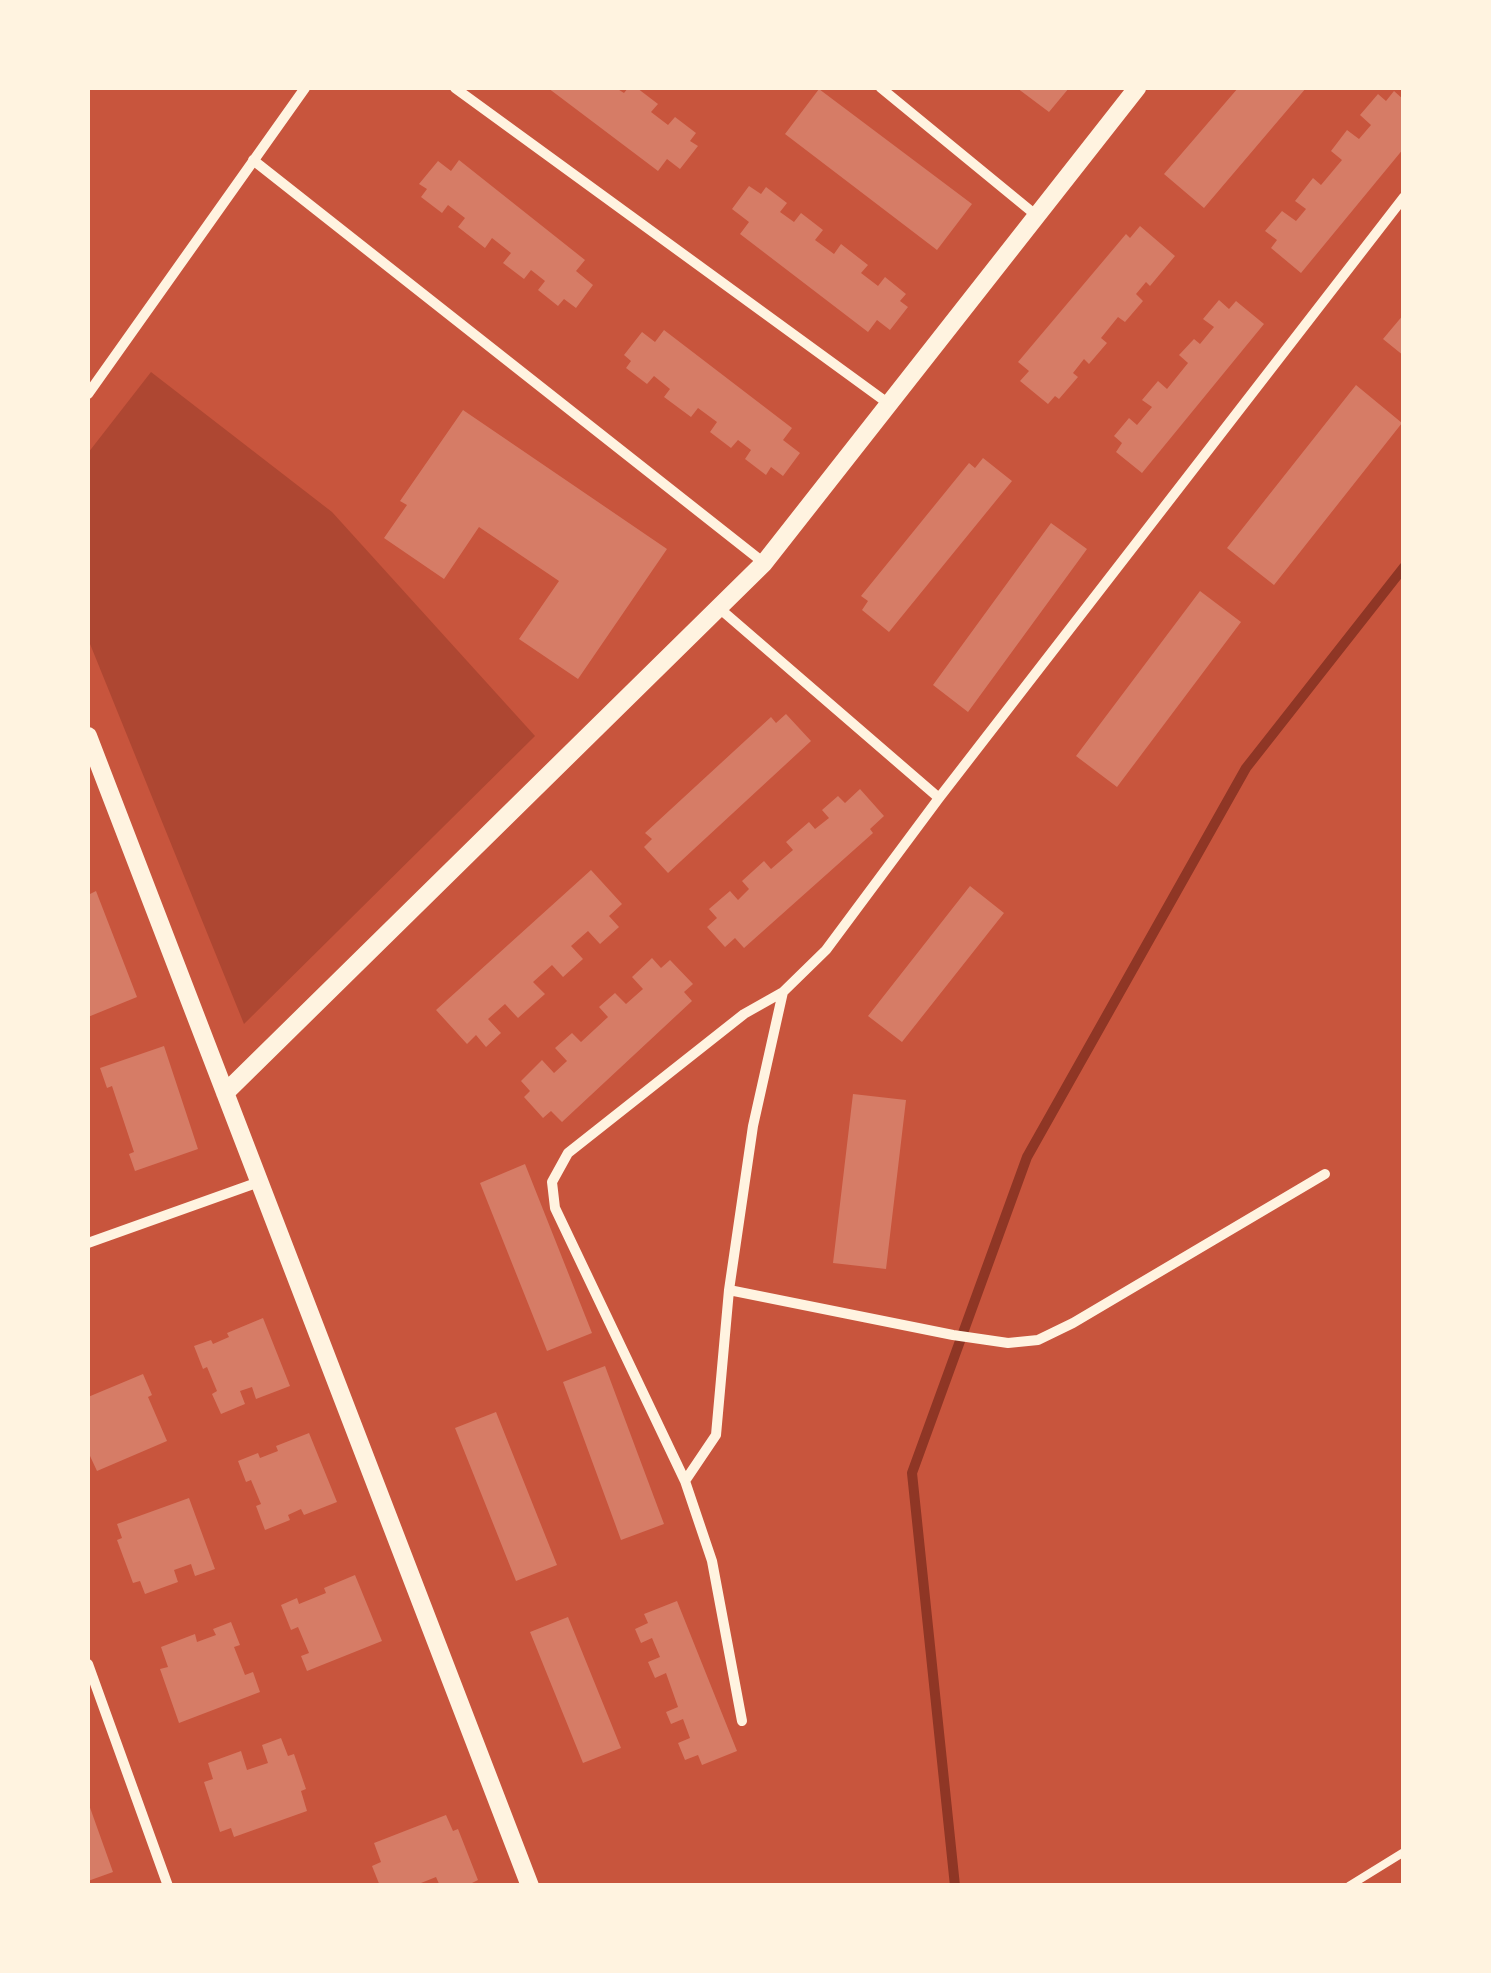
<!DOCTYPE html>
<html>
<head>
<meta charset="utf-8">
<style>
  body { margin:0 }
  #map { position:relative; width:1491px; height:1973px; overflow:hidden; background:#c8553d; font-family:Rubik,sans-serif }
  canvas { display:block }
  .frame { position:absolute; inset:0; border:90px solid #fff3e0; pointer-events:none }
</style>
</head>
<body>
<div id="map">
<canvas width="1491" height="1973"></canvas>
<div class="frame"></div>
</div>
<script>
const ctx = document.querySelector('canvas').getContext('2d');
ctx.lineJoin = 'round';
function fill(path, color) {
  ctx.fillStyle = color;
  ctx.fill(path, 'evenodd');
}
function toPath(rows) {
  const path = new Path2D();
  for (const r of rows) {
    path.moveTo(r[0], r[1]);
    for (let i = 2; i < r.length; i += 2) path.lineTo(r[i], r[i + 1]);
  }
  return path;
}
function stroke(path, color, width, dash) {
  ctx.strokeStyle = color;
  ctx.lineWidth = width;
  ctx.lineCap = dash ? 'butt' : 'round';
  ctx.setLineDash(dash || []);
  ctx.stroke(path);
}
fill(toPath([
  [151,372,332,512,535,736,244,1024,88,639,88,453]
]), '#ae4732');
stroke(toPath([
  [955,1886,912,1473,1027,1157,1246,768,1404,567]
]), '#8f3625', 10);
fill(toPath([
  [548,88,616,88,624,93,628,88,637,88,658,104,651,112,668,125,675,117,696,133,690,141,698,146,680,169,667,159,658,171],
  [1017,88,1069,88,1049,112],
  [1238,88,1306,88,1204,208,1164,174],
  [819,89,972,204,937,250,785,134],
  [1394,91,1404,100,1404,148,1301,273,1271,248,1277,240,1265,231,1282,211,1296,221,1306,209,1295,201,1313,178,1321,185,1342,160,1331,151,1347,130,1359,139,1371,125,1360,115,1378,94,1386,101],
  [459,160,585,260,576,271,593,285,576,308,564,299,558,306,538,290,545,281,531,270,524,279,503,263,511,253,492,238,485,248,458,227,465,218,448,205,442,213,421,197,427,189,419,184,438,161,451,171],
  [749,186,761,194,766,187,787,203,780,212,794,222,801,213,823,230,815,240,834,254,841,244,868,265,861,273,878,286,885,277,906,294,900,301,908,307,890,330,877,320,868,332,740,234,749,222,732,209],
  [1140,226,1175,256,1150,286,1146,282,1136,294,1143,301,1125,322,1118,317,1101,338,1107,343,1089,364,1084,359,1073,373,1078,377,1059,399,1055,396,1048,404,1020,381,1029,371,1018,362,1126,234,1130,238],
  [1219,300,1229,309,1236,301,1264,324,1142,473,1116,452,1122,443,1114,436,1129,418,1137,425,1152,407,1142,400,1158,381,1167,389,1188,363,1179,355,1194,339,1200,344,1214,327,1203,319],
  [1404,314,1404,356,1383,339],
  [664,330,792,428,783,440,800,453,783,476,771,467,766,475,745,459,751,450,738,440,731,448,710,432,717,422,698,408,691,417,664,397,670,389,654,376,647,384,626,368,631,361,624,355,642,332,655,342],
  [1356,385,1402,423,1274,585,1227,548],
  [463,410,667,549,578,679,519,639,559,581,479,527,444,579,384,538,407,505,400,501],
  [983,458,1012,481,889,632,862,610,868,601,861,596,969,463,975,468],
  [1051,523,1087,549,968,712,933,685],
  [1200,591,1241,622,1117,787,1076,756],
  [786,714,811,741,668,873,644,847,652,839,645,833,771,717,776,723],
  [860,789,884,816,870,829,873,833,744,948,735,938,725,947,707,927,717,918,709,909,730,891,738,900,749,889,742,881,764,861,771,869,793,850,786,842,809,822,815,829,829,818,822,810,838,796,845,803],
  [591,870,622,904,609,916,619,927,600,944,588,931,571,946,583,959,563,977,552,965,533,982,545,994,518,1018,505,1004,488,1019,501,1033,486,1047,476,1035,467,1044,436,1010],
  [970,886,1004,913,902,1042,868,1016],
  [96,891,137,997,88,1017,88,895],
  [652,958,661,968,670,960,693,984,684,992,692,1001,562,1122,551,1111,543,1118,524,1097,530,1091,521,1081,542,1060,554,1073,567,1061,555,1048,572,1033,581,1042,608,1017,599,1007,615,993,626,1004,643,989,632,977],
  [164,1046,198,1149,135,1171,129,1154,134,1152,112,1086,107,1088,100,1068],
  [853,1094,906,1100,886,1269,833,1263],
  [525,1164,592,1333,547,1351,480,1183],
  [263,1318,290,1386,256,1399,252,1387,240,1391,245,1404,221,1414,212,1394,217,1391,207,1367,203,1369,194,1346,211,1340,213,1344,229,1337,227,1333],
  [605,1366,664,1524,621,1540,563,1382],
  [143,1374,152,1395,148,1397,167,1441,97,1471,90,1456,88,1457,88,1397],
  [496,1412,557,1565,516,1581,455,1428],
  [309,1433,337,1502,304,1515,301,1509,288,1515,290,1520,265,1530,256,1506,261,1504,251,1480,246,1482,238,1461,258,1453,260,1458,278,1451,276,1446],
  [189,1498,215,1569,195,1576,191,1564,174,1570,178,1582,145,1594,140,1581,133,1583,117,1540,122,1538,117,1524],
  [355,1575,382,1641,307,1671,301,1656,309,1653,298,1627,291,1630,281,1605,297,1598,299,1604,326,1593,324,1588],
  [677,1601,737,1751,702,1765,698,1755,685,1760,678,1743,690,1738,683,1719,671,1724,666,1712,678,1707,666,1673,655,1678,648,1662,660,1657,652,1638,641,1643,635,1629,648,1623,644,1614],
  [568,1617,621,1748,583,1763,530,1632],
  [231,1622,240,1645,234,1647,245,1675,253,1672,260,1692,179,1723,160,1669,168,1667,161,1647,195,1634,197,1642,216,1635,213,1629],
  [281,1738,288,1756,294,1754,306,1789,301,1791,307,1811,234,1837,231,1828,220,1832,204,1782,213,1779,208,1763,241,1751,247,1770,268,1763,262,1745],
  [88,1802,113,1872,88,1881],
  [446,1815,453,1831,458,1829,478,1880,466,1886,440,1886,436,1877,421,1883,422,1886,380,1886,372,1866,381,1862,374,1843]
]), '#d67c66');
stroke(toPath([
  [1349,1886,1404,1852]
]), '#fff3e0', 8);
stroke(toPath([
  [455,88,889,404],
  [881,88,1037,216],
  [253,160,764,563],
  [88,394,305,88],
  [719,608,939,798],
  [88,1243,259,1182],
  [729,1290,953,1335,1008,1343,1038,1340,1073,1323,1325,1174],
  [685,1481,555,1208,552,1182,568,1153,744,1014,783,992],
  [88,1664,168,1886],
  [742,1721,712,1561,685,1481,716,1435,729,1290,753,1126,783,992,826,950,939,798,1404,197]
]), '#fff3e0', 10);
stroke(toPath([
  [88,736,530,1886],
  [225,1093,764,563,1137,88]
]), '#fff3e0', 18);
</script>
</body>
</html>
